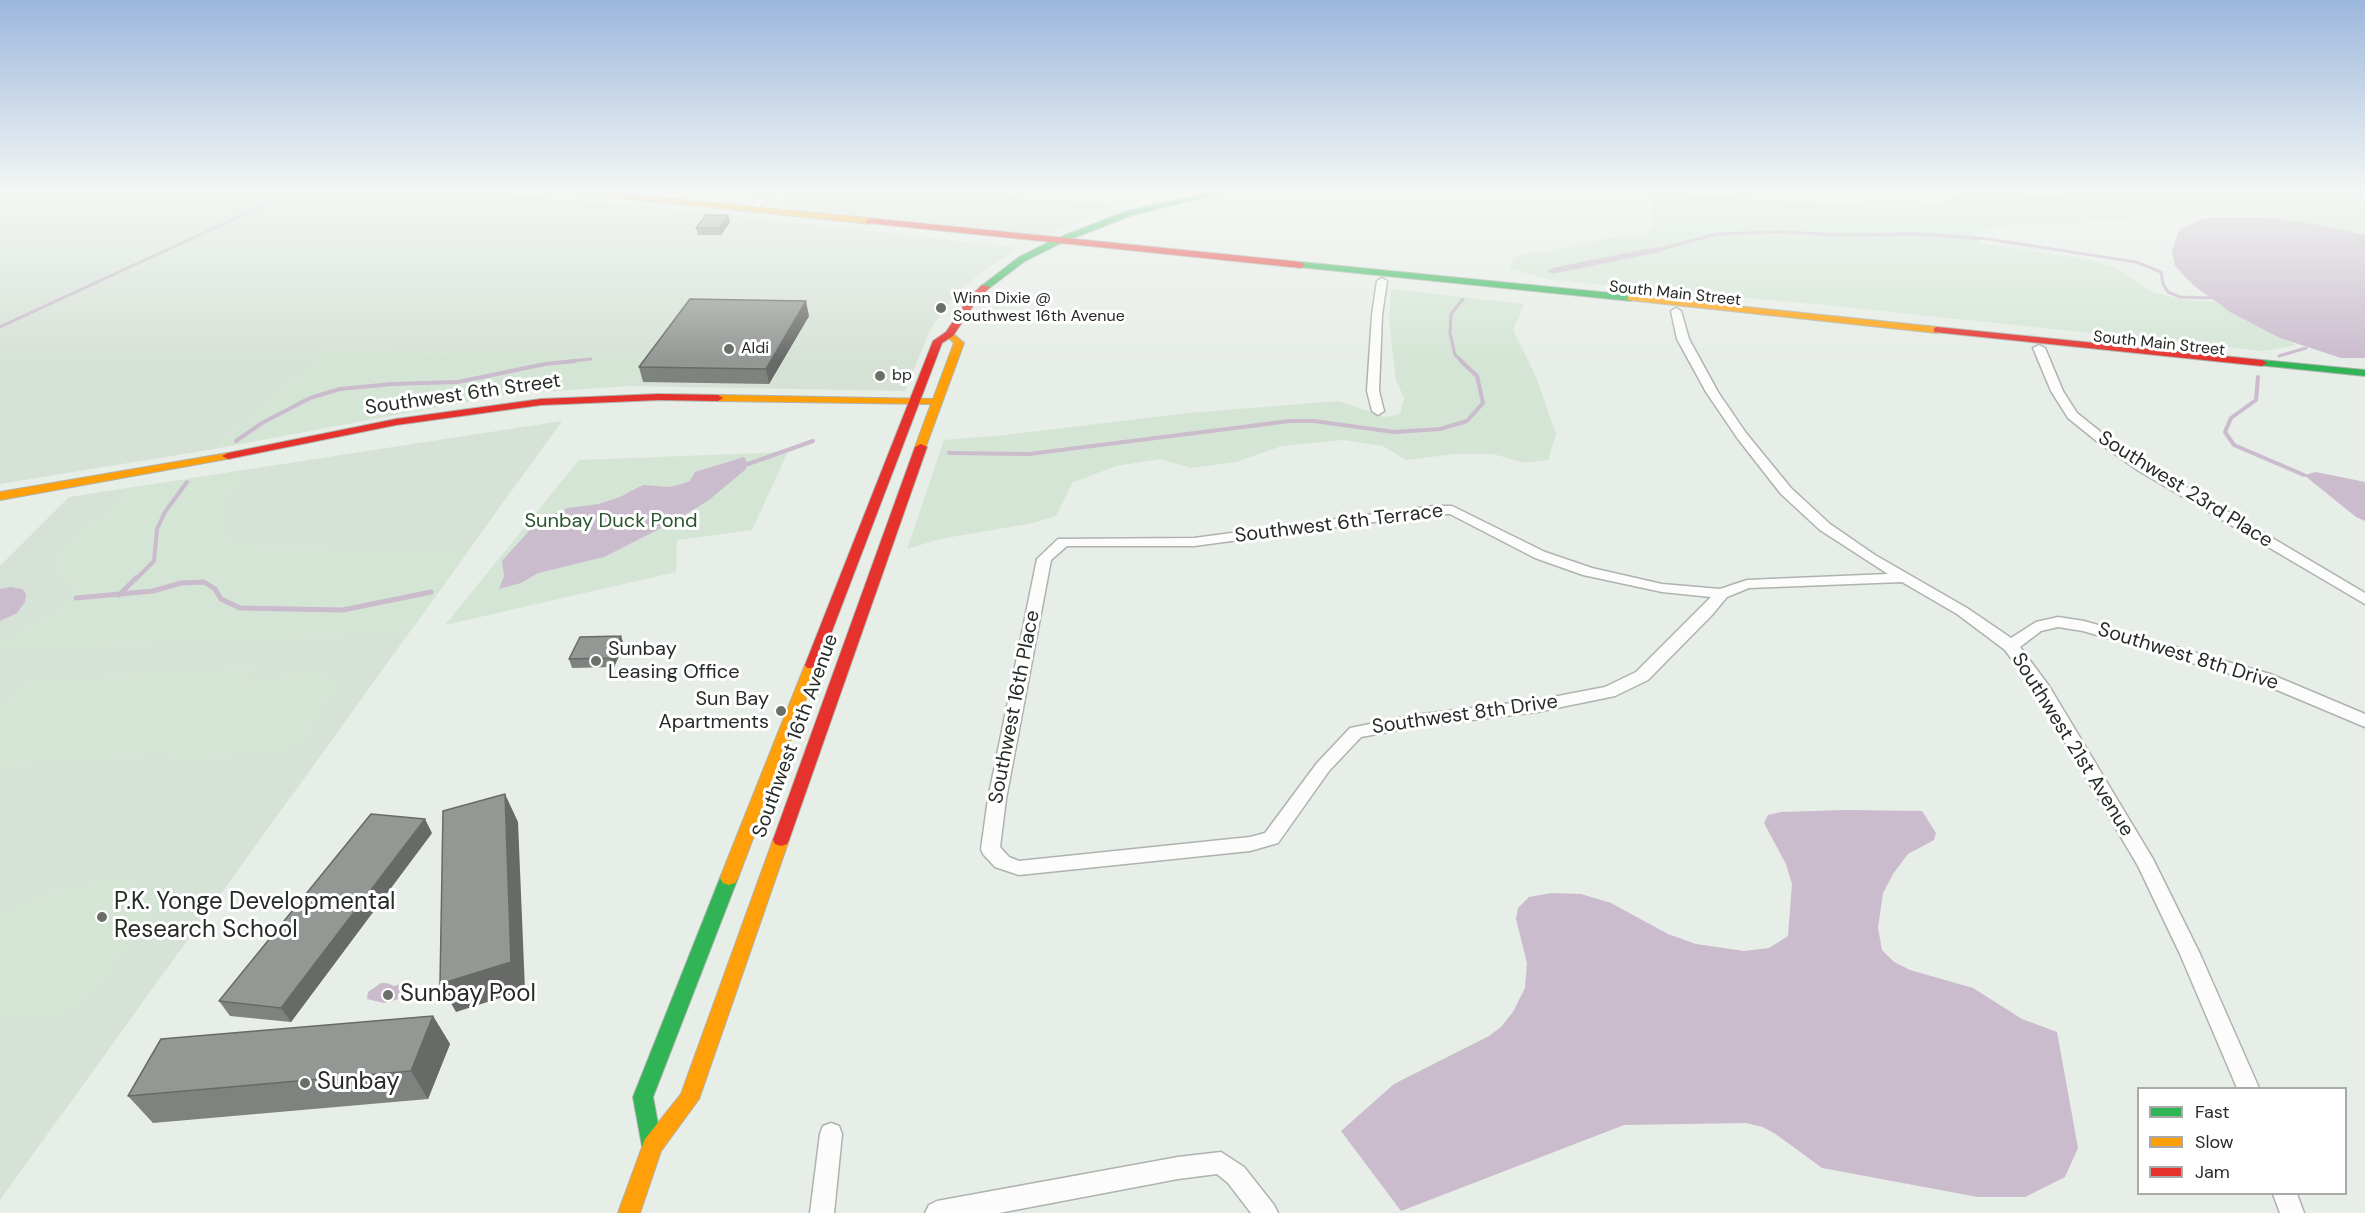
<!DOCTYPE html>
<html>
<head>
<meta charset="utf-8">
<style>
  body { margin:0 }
  #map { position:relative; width:2365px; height:1213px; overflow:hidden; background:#e7ede7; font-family:"DM Sans",sans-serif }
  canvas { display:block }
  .legend { position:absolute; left:2137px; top:1087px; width:210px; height:108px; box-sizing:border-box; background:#fff; border:2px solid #a8aaa8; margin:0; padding:8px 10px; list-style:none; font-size:18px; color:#262b26 }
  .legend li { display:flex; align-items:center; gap:12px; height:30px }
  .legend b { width:30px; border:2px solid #a8aaa8 }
</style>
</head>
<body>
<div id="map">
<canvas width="2365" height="1213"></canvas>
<ul class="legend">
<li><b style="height:8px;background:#30b455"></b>Fast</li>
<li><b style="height:8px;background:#ff9f0a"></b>Slow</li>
<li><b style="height:8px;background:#e5322d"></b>Jam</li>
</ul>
</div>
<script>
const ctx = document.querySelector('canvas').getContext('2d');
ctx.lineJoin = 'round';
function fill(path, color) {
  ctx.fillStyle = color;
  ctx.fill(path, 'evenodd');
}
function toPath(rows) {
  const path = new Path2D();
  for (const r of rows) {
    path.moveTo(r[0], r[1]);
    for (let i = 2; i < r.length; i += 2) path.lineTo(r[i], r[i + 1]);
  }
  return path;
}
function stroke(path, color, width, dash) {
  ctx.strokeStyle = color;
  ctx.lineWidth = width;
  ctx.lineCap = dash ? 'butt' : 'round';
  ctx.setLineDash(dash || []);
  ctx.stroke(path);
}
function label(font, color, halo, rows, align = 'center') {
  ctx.font = font + ' "DM Sans",sans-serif';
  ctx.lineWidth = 6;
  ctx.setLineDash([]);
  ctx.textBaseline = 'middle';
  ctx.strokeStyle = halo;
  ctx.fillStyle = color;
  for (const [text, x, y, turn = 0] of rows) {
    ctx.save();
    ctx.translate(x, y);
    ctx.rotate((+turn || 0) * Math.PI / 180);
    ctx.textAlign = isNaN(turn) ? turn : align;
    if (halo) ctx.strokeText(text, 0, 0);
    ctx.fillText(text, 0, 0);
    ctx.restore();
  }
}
fill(toPath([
  [0,192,479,192,657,207,1012,247,1016,250,989,267,959,291,945,308,930,330,905,391,630,386,653,356,328,351,214,449,0,484],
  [796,192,925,192,1121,204,1048,235,782,207],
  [562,421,409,633,0,1200,0,566,69,497]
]), '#d7e2d7');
fill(toPath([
  [887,192,1004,192,973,208,926,198,890,212,883,212,891,197,892,192],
  [1658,192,1870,207,1936,206,1962,192,2010,192,2038,197,2087,192,2365,192,2365,235,2252,213,2189,212,2104,221,1996,227,1973,232,1982,243,2090,260,2115,267,2153,292,2183,300,2215,302,2280,338,2297,345,2264,351,1824,305,1551,280,1510,269,1513,258,1533,252,1552,251,1613,237,1646,235,1653,224,1650,197],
  [1391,289,1524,304,1513,330,1536,377,1556,434,1548,460,1525,463,1493,454,1455,454,1406,460,1383,446,1343,440,1282,446,1236,462,1191,468,1160,459,1116,466,1072,483,1056,516,1033,523,940,539,907,549,944,440,1005,435,1188,413,1338,401,1385,417,1400,414,1404,398,1396,380,1389,320],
  [328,351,654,355,630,386,508,394,214,449],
  [788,452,752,530,677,540,676,572,445,625,579,460],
  [245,470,221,511,223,527,233,541,258,548,470,549,409,633,0,650,0,644,54,613,69,598,73,588,70,582,53,569,52,561,57,551,112,508,130,488],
  [258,666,245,686,293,674,320,673,341,679,303,741,284,752,170,761,169,754,0,766,0,709,24,682],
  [110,880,139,884,150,889,164,903,86,1001,56,1017,0,1016,0,916,56,890]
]), '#d4e5d5');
fill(toPath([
  [2213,217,2273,218,2325,226,2365,235,2365,358,2341,358,2280,338,2230,312,2193,285,2175,266,2172,251,2179,230,2198,220],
  [744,457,748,464,746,469,709,500,675,521,604,557,538,573,521,583,499,589,504,576,502,561,538,521,568,508,599,504,620,497,643,485,669,487,682,484,690,481,695,472],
  [2316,472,2365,482,2365,521,2356,517,2304,475],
  [11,587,22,589,26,594,25,602,17,613,0,621,0,589],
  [1846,810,1922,811,1936,833,1934,840,1908,854,1893,874,1883,893,1878,928,1882,950,1894,962,1910,970,1973,988,2022,1019,2057,1032,2078,1148,2065,1177,2025,1197,1978,1197,1822,1168,1777,1135,1763,1127,1746,1123,1624,1125,1401,1211,1341,1131,1394,1084,1489,1036,1501,1027,1513,1012,1525,988,1527,963,1516,919,1518,908,1529,897,1552,893,1581,894,1611,903,1668,934,1696,944,1744,951,1769,948,1788,936,1792,884,1786,864,1764,823,1768,815,1781,812],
  [407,982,411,990,406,997,384,1003,367,999,368,992,381,983,387,983,394,986]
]), '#cabbcd');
stroke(toPath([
  [1657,250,1717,234,1780,232,1840,235,1917,234,1988,239,2136,262,2161,272,2163,284,2168,292,2180,297,2210,298],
  [0,327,262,206],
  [2279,356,2306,348],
  [562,362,591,359],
  [1463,362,1455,355,1450,333,1451,314,1463,299]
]), '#cabbcd', 3);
stroke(toPath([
  [2258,377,2256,400,2231,418,2225,432,2234,445,2304,475],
  [236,441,262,423,310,398,340,389,392,384,458,382,545,364,575,361],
  [949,453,1029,454,1290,421,1314,421,1394,432,1440,429,1467,421,1483,403,1477,376,1461,361],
  [748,464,813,441],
  [135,580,154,561,157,529,165,512,187,482]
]), '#cabbcd', 4);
stroke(toPath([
  [119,595,136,578],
  [76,598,153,591,181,583,204,582,215,589,221,599,240,608,343,610,431,592]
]), '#cabbcd', 5);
fill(toPath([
  [1657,247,1662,250,1660,252,1552,274,1547,271,1552,268,1657,247]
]), '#cabbcd');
const street = toPath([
  [665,192,674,192,665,202,659,202,657,200,665,192],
  [767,192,776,192,754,212,748,212,748,208,767,192],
  [1382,278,1387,281,1382,315,1379,391,1384,411,1378,415,1372,411,1367,391,1372,315,1377,281,1382,278],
  [1676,308,1681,311,1689,339,1718,392,1746,433,1791,488,1830,524,1875,555,1967,608,2011,638,2036,622,2058,617,2084,621,2270,674,2365,714,2365,727,2258,682,2083,631,2058,627,2041,631,2020,647,2049,686,2153,859,2200,954,2259,1088,2237,1088,2180,954,2138,866,2036,693,2005,650,1957,614,1902,582,1749,588,1727,597,1712,615,1648,680,1615,696,1537,712,1415,727,1361,737,1329,771,1278,843,1250,851,1019,875,995,867,983,854,981,849,988,799,1037,559,1058,539,1194,538,1434,506,1452,506,1545,552,1592,568,1662,584,1720,589,1747,580,1888,574,1820,530,1781,494,1738,439,1706,392,1677,339,1671,311,1676,308],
  [1434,514,1450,514,1535,558,1583,575,1662,592,1711,597,1636,672,1605,687,1537,700,1415,715,1350,728,1317,763,1265,833,1250,837,1019,861,1009,857,1000,847,1006,799,1051,560,1067,546,1194,546,1434,514],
  [2039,345,2045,348,2063,391,2077,413,2107,437,2149,465,2365,593,2365,604,2139,471,2099,443,2068,418,2051,391,2033,348,2039,345],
  [831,1123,839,1126,842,1134,834,1213,810,1213,820,1134,823,1126,831,1123],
  [1221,1152,1244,1167,1274,1205,1278,1213,1251,1213,1228,1183,1217,1174,1178,1179,999,1213,925,1213,929,1205,937,1201,1178,1157,1221,1152],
  [2273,1194,2297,1194,2304,1213,2280,1213,2273,1194]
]);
const fast = toPath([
  [1213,192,1226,192,1133,215,1061,243,1025,261,988,289,980,287,1019,257,1055,239,1127,211,1213,192],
  [1301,262,1631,295,1636,298,1631,301,1298,267,1297,265,1301,262],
  [2262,360,2365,370,2365,376,2258,365,2257,363,2262,360],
  [729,871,735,873,738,878,653,1097,662,1146,659,1153,652,1156,645,1153,642,1146,633,1097,720,878,723,873,729,871]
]);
const slow = toPath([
  [578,192,603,192,870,218,874,221,870,224,582,194,578,192],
  [1631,295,1937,327,1942,330,1937,333,1628,300,1628,296,1631,295],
  [950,331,964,343,925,449,921,450,915,447,931,404,718,401,713,398,718,395,933,399,954,343,945,334,950,331],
  [228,453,234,456,232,458,0,500,0,492,228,453],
  [812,660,819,665,738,878,735,883,729,885,723,883,720,878,805,665,812,660],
  [781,834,787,836,789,840,699,1099,661,1151,640,1213,618,1213,645,1139,681,1094,773,840,775,836,781,834]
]);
const jam = toPath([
  [870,218,1301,262,1305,265,1301,268,867,223,866,221,870,218],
  [982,285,990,287,975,303,953,336,942,343,819,665,817,668,807,668,805,665,933,341,946,332,968,299,982,285],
  [1937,327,2262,360,2267,363,2262,366,1934,332,1934,328,1937,327],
  [659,394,718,395,723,398,718,401,659,400,541,405,396,425,228,459,222,456,228,453,396,419,541,399,659,394],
  [921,444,927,447,789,840,787,844,781,846,775,844,773,840,915,447,921,444]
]);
stroke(street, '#aeb3ae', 3);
stroke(fast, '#aeb3ae', 2);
stroke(slow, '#aeb3ae', 2);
stroke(jam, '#aeb3ae', 2);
fill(street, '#fbfcfb');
fill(fast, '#30b455');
fill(slow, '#ff9f0a');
fill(jam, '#e5322d');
fill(toPath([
  [728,215,730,222,721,235,698,235,696,228],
  [809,316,769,384,643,382,639,367],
  [624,645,614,667,572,668,569,659],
  [432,833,291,1022,230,1016,219,1001],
  [433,1016,450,1044,428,1099,153,1123,128,1096]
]), '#7f837f');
fill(toPath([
  [728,215,730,222,721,235,719,228],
  [806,301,809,316,769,384,766,369],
  [621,636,624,645,614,667,610,658],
  [505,794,518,822,525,990,456,1012,440,984],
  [425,819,432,833,291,1022,281,1008],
  [433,1016,450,1044,428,1099,411,1071]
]), '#686a68');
const building = toPath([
  [706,215,728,215,719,228,696,228,706,215],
  [690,299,806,301,766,369,639,367,690,299],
  [621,636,610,658,569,659,580,637,621,636],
  [505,794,511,962,440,984,443,811,505,794],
  [371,814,425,819,281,1008,219,1001,371,814],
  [433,1016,411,1071,128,1096,161,1039,433,1016]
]);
fill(building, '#949894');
stroke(building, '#686a68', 1.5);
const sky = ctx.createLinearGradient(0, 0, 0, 361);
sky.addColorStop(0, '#9cb7dd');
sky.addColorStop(0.53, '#f4f7f4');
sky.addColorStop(1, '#f4f7f400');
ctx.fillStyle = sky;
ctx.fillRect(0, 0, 2365, 361);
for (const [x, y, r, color] of [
  [941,308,6,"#6a6f6a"],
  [729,349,6,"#6a6f6a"],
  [880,376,6,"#6a6f6a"],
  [596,661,6,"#6a6f6a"],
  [781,711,6,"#6a6f6a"],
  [102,917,6,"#6a6f6a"],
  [388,995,6,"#6a6f6a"],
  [305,1083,6,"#6a6f6a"]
]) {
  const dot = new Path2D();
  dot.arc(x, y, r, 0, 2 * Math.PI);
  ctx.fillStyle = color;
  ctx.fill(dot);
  stroke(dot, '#fff', 2);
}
label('16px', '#262b26', '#fff', [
  ["South Main Street",1675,294,6],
  ["South Main Street",2159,344,6]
]);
label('16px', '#262b26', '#fff', [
  ["Winn Dixie @",953,299],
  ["Southwest 16th Avenue",953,317],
  ["Aldi",741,349],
  ["bp",892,376]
], 'left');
label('20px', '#262b26', '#fff', [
  ["Southwest 6th Street",463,395,-8],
  ["Southwest 23rd Place",2185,490,32],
  ["Southwest 6th Terrace",1339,524,-7],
  ["Southwest 8th Drive",2188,657,17],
  ["Southwest 16th Place",1015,707,-79],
  ["Southwest 8th Drive",1465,715,-8],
  ["Southwest 16th Avenue",796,736,-70],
  ["Southwest 21st Avenue",2072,745,58]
]);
label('20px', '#28542e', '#fff', [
  ["Sunbay Duck Pond",611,522]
]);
label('20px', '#262b26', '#fff', [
  ["Sunbay",608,650],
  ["Leasing Office",608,673],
  ["Sun Bay",769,700,"right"],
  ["Apartments",769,723,"right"]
], 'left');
label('24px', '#262b26', '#fff', [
  ["P.K. Yonge Developmental",114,903],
  ["Research School",114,931],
  ["Sunbay Pool",400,995],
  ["Sunbay",317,1083]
], 'left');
</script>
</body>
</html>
